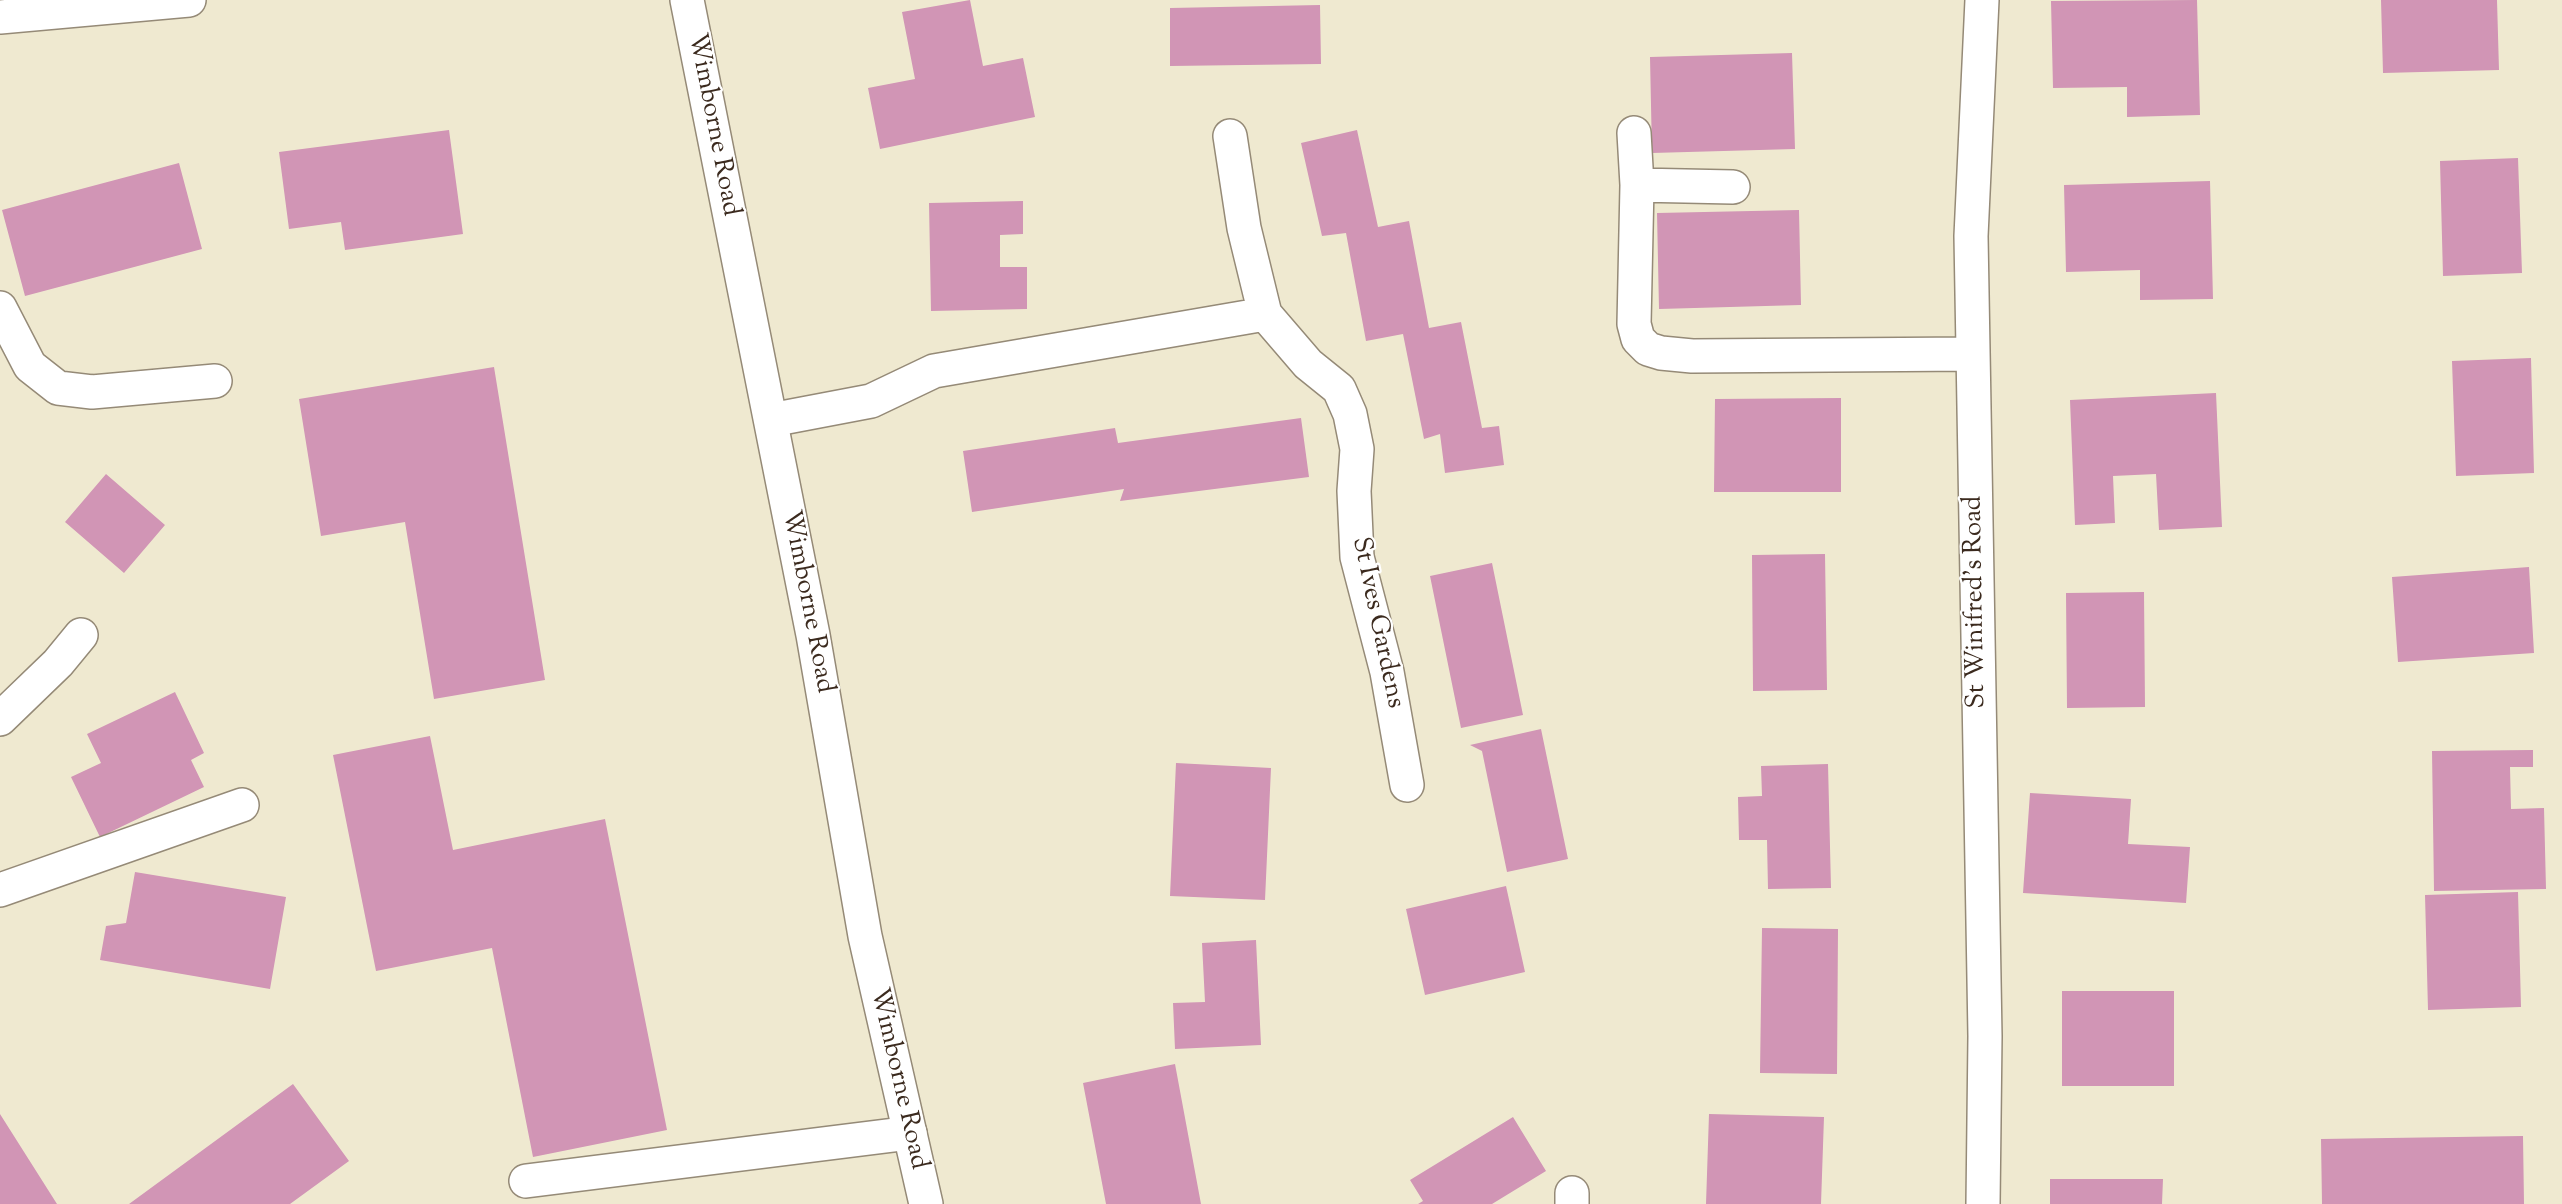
<!DOCTYPE html>
<html>
<head>
<meta charset="utf-8">
<style>
  body { margin:0 }
  canvas { display:block; background:#efe9d0 }
</style>
</head>
<body>
<canvas width="2562" height="1204"></canvas>
<script>
const ctx = document.querySelector('canvas').getContext('2d');
ctx.lineJoin = 'round';
function fill(path, color) {
  ctx.fillStyle = color;
  ctx.fill(path, 'evenodd');
}
function toPath(rows) {
  const path = new Path2D();
  for (const r of rows) {
    path.moveTo(r[0], r[1]);
    for (let i = 2; i < r.length; i += 2) path.lineTo(r[i], r[i + 1]);
  }
  return path;
}
function stroke(path, color, width, dash) {
  ctx.strokeStyle = color;
  ctx.lineWidth = width;
  ctx.lineCap = dash ? 'butt' : 'round';
  ctx.setLineDash(dash || []);
  ctx.stroke(path);
}
function label(font, color, halo, rows, align = 'center') {
  ctx.font = font + ' "Sorts Mill Goudy",serif';
  ctx.lineWidth = 4.5;
  ctx.setLineDash([]);
  ctx.textBaseline = 'middle';
  ctx.strokeStyle = halo;
  ctx.fillStyle = color;
  for (const [text, x, y, turn = 0] of rows) {
    ctx.save();
    ctx.translate(x, y);
    ctx.rotate((+turn || 0) * Math.PI / 180);
    ctx.textAlign = isNaN(turn) ? turn : align;
    if (halo) ctx.strokeText(text, 0, 0);
    ctx.fillText(text, 0, 0);
    ctx.restore();
  }
}
fill(toPath([
  [970,0,983,66,1023,58,1035,117,880,149,868,88,915,79,902,12],
  [2197,0,2200,115,2127,117,2127,87,2053,88,2051,1],
  [2381,0,2497,0,2499,70,2383,73],
  [1320,5,1321,64,1170,66,1170,8],
  [1792,53,1795,149,1652,153,1650,57],
  [449,130,463,234,345,250,341,222,289,229,279,152],
  [1357,130,1378,227,1409,221,1429,328,1461,322,1482,428,1499,426,1504,465,1445,473,1440,434,1424,439,1403,334,1366,341,1346,233,1322,236,1301,143],
  [2518,158,2522,273,2443,276,2440,161],
  [179,163,202,249,25,296,2,210],
  [2210,181,2213,299,2140,300,2140,270,2066,272,2064,185],
  [1023,201,1023,234,1000,235,1000,267,1027,267,1027,309,931,311,929,203],
  [1799,210,1801,305,1659,309,1657,213],
  [2531,358,2534,473,2456,476,2452,361],
  [494,367,545,680,434,699,405,522,321,536,299,399],
  [2216,393,2222,527,2159,530,2156,474,2113,476,2115,523,2075,525,2070,400],
  [1841,398,1841,492,1714,492,1715,399],
  [1301,418,1309,477,1120,501,1124,489,972,512,963,451,1115,428,1118,443],
  [106,474,165,525,124,573,65,522],
  [1825,554,1827,690,1753,691,1752,555],
  [1492,563,1523,715,1461,728,1430,576],
  [2529,567,2534,653,2398,662,2392,577],
  [2144,592,2145,707,2067,708,2066,593],
  [175,692,204,753,191,760,204,787,100,837,71,777,101,763,87,734],
  [1541,729,1568,859,1507,872,1482,751,1470,745],
  [430,736,453,850,605,819,667,1130,533,1157,492,948,376,971,333,755],
  [2533,750,2533,767,2510,767,2511,809,2544,808,2546,889,2434,891,2432,751],
  [1176,763,1271,768,1265,900,1170,896],
  [1828,764,1831,888,1768,889,1767,840,1739,840,1738,797,1762,796,1761,766],
  [2030,793,2131,799,2128,844,2190,847,2186,903,2023,893],
  [135,872,286,897,270,989,100,960,106,926,126,923],
  [1506,886,1525,972,1425,995,1406,909],
  [2518,892,2521,1007,2428,1010,2425,895],
  [1762,928,1838,929,1837,1074,1760,1073],
  [1256,940,1261,1045,1175,1049,1173,1003,1205,1002,1202,943],
  [2062,991,2174,991,2174,1086,2062,1086],
  [1175,1064,1201,1204,1106,1204,1083,1083],
  [293,1084,349,1161,290,1204,129,1204],
  [0,1114,57,1204,0,1204],
  [1709,1114,1824,1117,1821,1204,1706,1204],
  [1513,1117,1546,1171,1492,1204,1418,1204,1423,1201,1410,1180],
  [2523,1136,2524,1204,2322,1204,2321,1139],
  [2050,1179,2163,1179,2162,1204,2050,1204]
]), '#d195b5');
const minor = toPath([
  [1982,0,1971,236,1985,1036,1983,1204],
  [0,17,189,0],
  [1634,133,1637,185,1634,324,1638,339,1648,349,1661,353,1692,356,1972,354],
  [1230,136,1244,228,1265,314,1308,364,1339,389,1350,414,1357,449,1354,491,1357,557,1387,672,1407,785],
  [1637,185,1733,187],
  [0,308,30,366,58,388,92,392,215,381],
  [771,420,871,401,934,371,1265,314],
  [0,719,58,663,81,635],
  [0,890,242,805],
  [526,1181,910,1133],
  [1572,1204,1572,1193]
]);
const major = toPath([
  [687,0,813,635,865,936,926,1204]
]);
stroke(minor, '#958a77', 36);
stroke(major, '#958a77', 36);
stroke(minor, '#fff', 33);
stroke(major, '#fff', 33);
label('26px', '#3b2a1e', '#fff', [
  ["Wimborne Road",712,125,79],
  ["Wimborne Road",806,602,79],
  ["St Winifred's Road",1977,602,-91],
  ["St Ives Gardens",1376,623,78],
  ["Wimborne Road",897,1079,77]
]);
</script>
</body>
</html>
